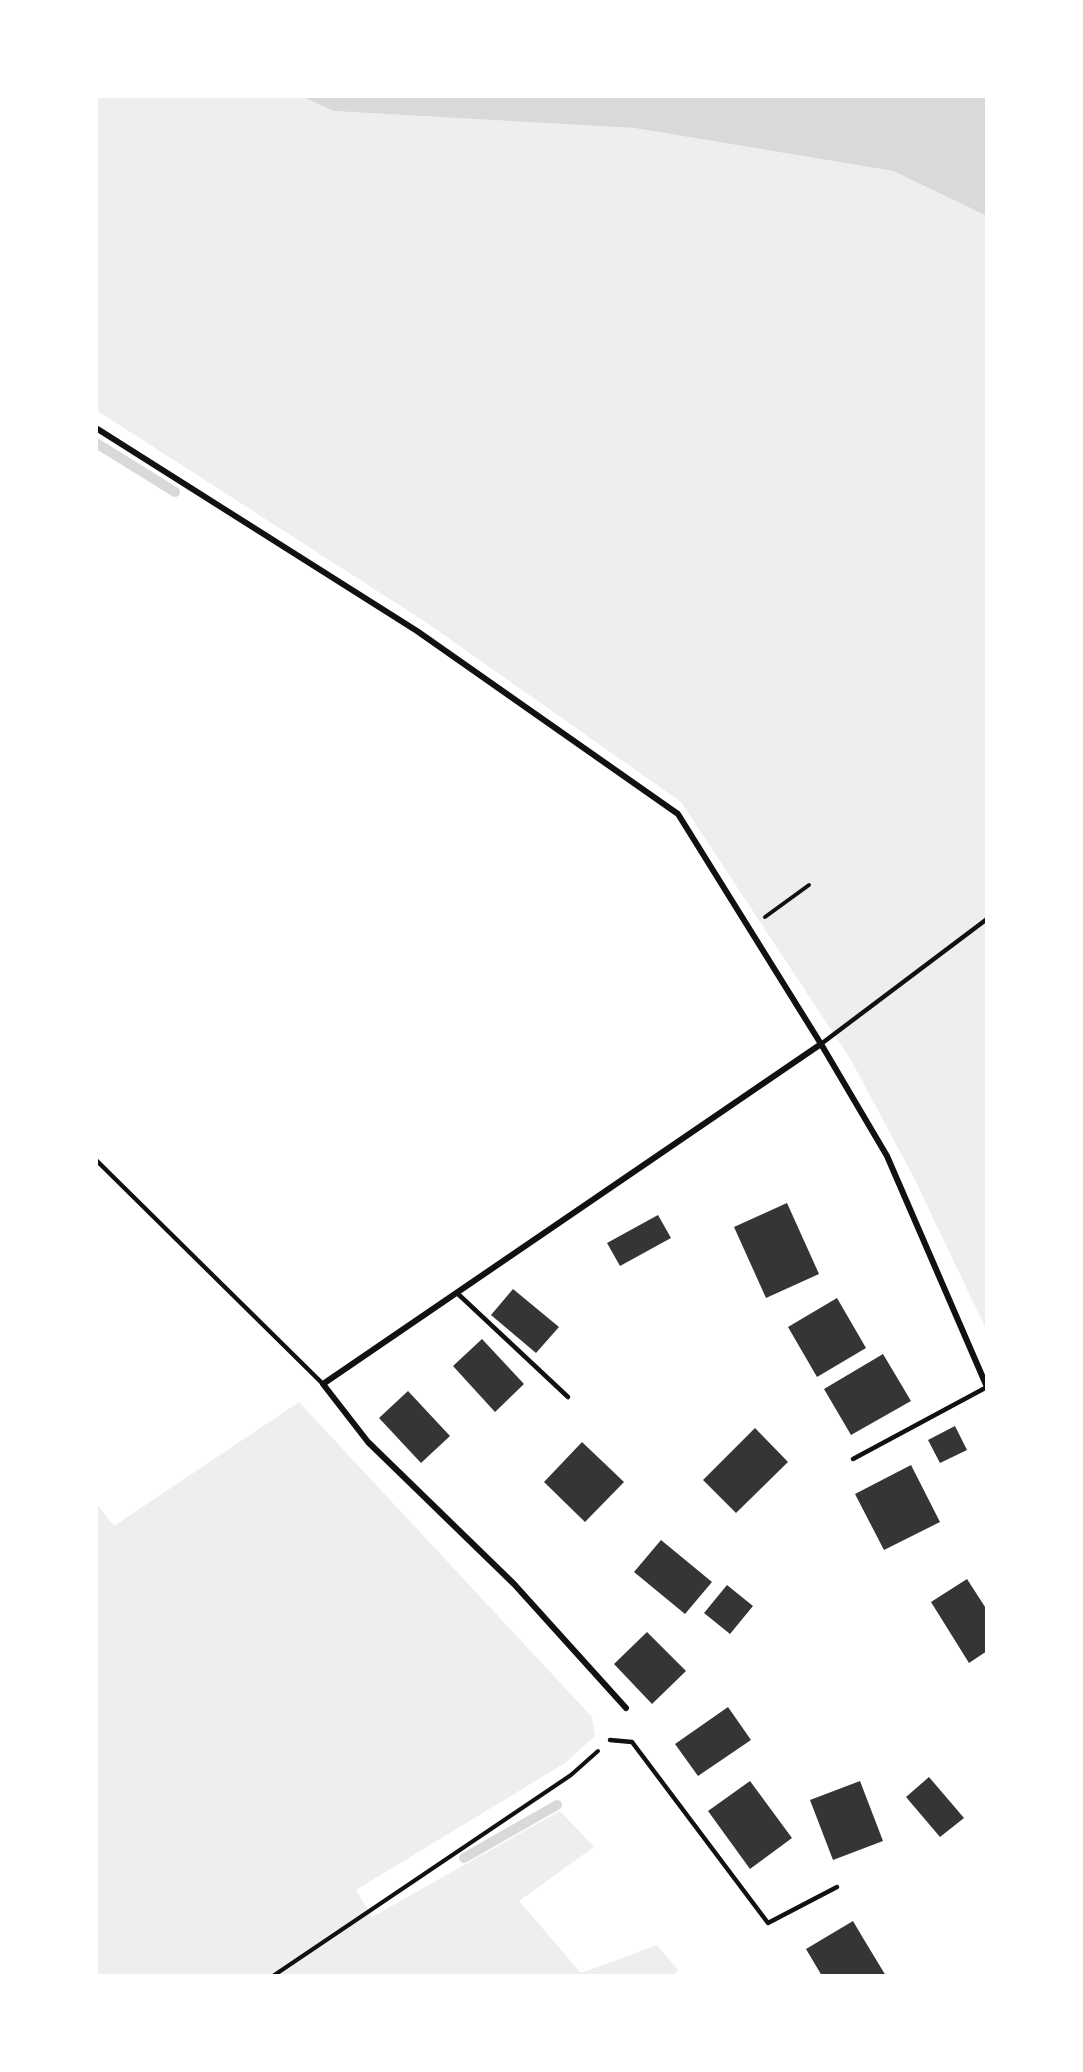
<!DOCTYPE html>
<html>
<head>
<meta charset="utf-8">
<style>
  body { margin:0 }
  #map { position:relative; width:1083px; height:2072px; overflow:hidden; background:#fff; font-family:"IBM Plex Sans",sans-serif }
  canvas { display:block }
  .frame { position:absolute; inset:0; border:98px solid #fff; pointer-events:none }
</style>
</head>
<body>
<div id="map">
<canvas width="1083" height="2072"></canvas>
<div class="frame"></div>
</div>
<script>
const ctx = document.querySelector('canvas').getContext('2d');
ctx.lineJoin = 'round';
function fill(path, color) {
  ctx.fillStyle = color;
  ctx.fill(path, 'evenodd');
}
function toPath(rows) {
  const path = new Path2D();
  for (const r of rows) {
    path.moveTo(r[0], r[1]);
    for (let i = 2; i < r.length; i += 2) path.lineTo(r[i], r[i + 1]);
  }
  return path;
}
function stroke(path, color, width, dash) {
  ctx.strokeStyle = color;
  ctx.lineWidth = width;
  ctx.lineCap = dash ? 'butt' : 'round';
  ctx.setLineDash(dash || []);
  ctx.stroke(path);
}
fill(toPath([
  [96,96,301,96,333,111,634,128,893,171,987,216,987,1331,914,1178,851,1060,681,802,427,623,96,410],
  [299,1402,592,1717,595,1736,565,1763,356,1890,372,1917,560,1811,594,1847,519,1901,581,1973,657,1945,678,1970,674,1976,96,1976,96,1503,114,1526]
]), '#eee');
fill(toPath([
  [301,96,987,96,987,216,893,171,634,128,333,111]
]), '#d9d9d9');
stroke(toPath([
  [96,443,175,492],
  [464,1858,557,1805]
]), '#d9d9d9', 10);
fill(toPath([
  [787,1203,819,1274,766,1298,734,1227],
  [658,1215,671,1238,620,1266,607,1243],
  [513,1289,559,1327,536,1353,491,1315],
  [837,1298,866,1348,817,1377,788,1327],
  [482,1339,524,1384,495,1412,453,1366],
  [883,1354,911,1401,851,1435,824,1389],
  [408,1391,450,1436,421,1463,379,1418],
  [955,1426,967,1450,940,1463,928,1440],
  [755,1428,788,1462,736,1513,703,1480],
  [582,1442,624,1482,585,1522,544,1482],
  [911,1465,940,1522,884,1550,855,1494],
  [661,1540,712,1582,685,1614,634,1572],
  [967,1579,987,1610,987,1651,969,1663,931,1602],
  [727,1585,753,1606,730,1634,704,1613],
  [647,1632,686,1671,652,1704,614,1664],
  [728,1707,751,1740,698,1776,675,1744],
  [929,1777,964,1818,940,1837,906,1797],
  [750,1781,792,1838,750,1869,708,1811],
  [860,1781,883,1841,833,1860,810,1800],
  [853,1921,863,1938,886,1976,822,1976,806,1949]
]), '#353535');
stroke(toPath([
  [765,917,809,885],
  [273,1976,571,1775,598,1751]
]), '#111', 4);
stroke(toPath([
  [821,1044,987,919],
  [96,1160,323,1384],
  [457,1293,568,1397],
  [853,1459,987,1387],
  [610,1740,632,1742,768,1923,837,1887]
]), '#111', 4.5);
stroke(toPath([
  [96,428,417,631,678,814,821,1044,887,1156,987,1387],
  [626,1708,514,1584,368,1442,323,1384,821,1044]
]), '#111', 6);
</script>
</body>
</html>
